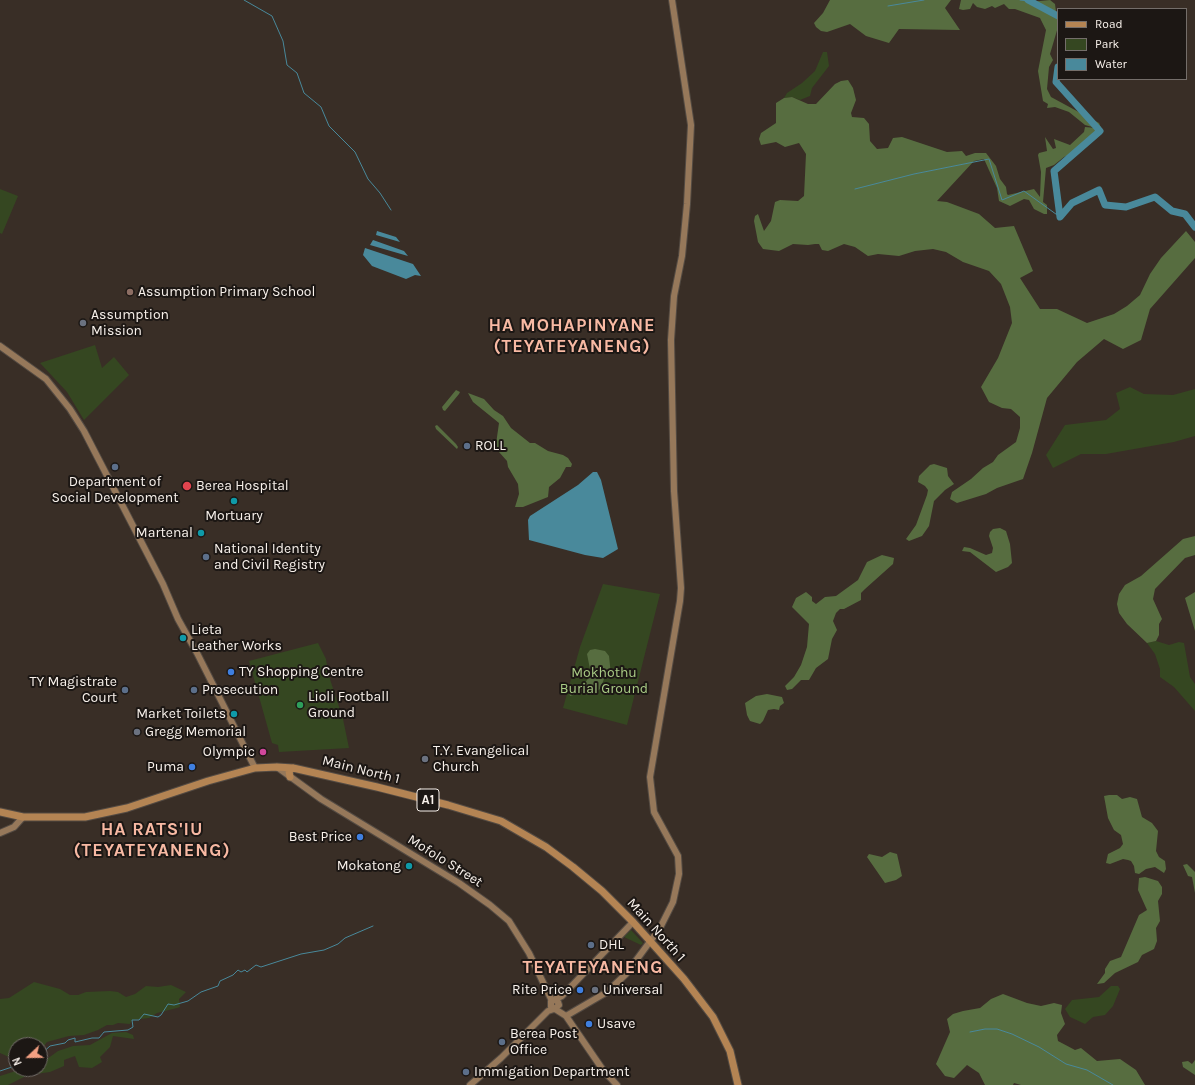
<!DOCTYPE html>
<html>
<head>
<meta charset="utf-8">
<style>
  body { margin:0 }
  #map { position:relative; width:1195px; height:1085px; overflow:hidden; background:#392e26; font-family:Karla,sans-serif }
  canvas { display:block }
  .legend { position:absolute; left:1057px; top:8px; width:130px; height:72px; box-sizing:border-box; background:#1c1714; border:1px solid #746e6a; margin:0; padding:5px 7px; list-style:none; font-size:12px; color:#f8f1eb }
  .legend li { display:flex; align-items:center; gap:8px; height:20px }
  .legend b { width:20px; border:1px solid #746e6a }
  .north { position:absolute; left:8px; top:1037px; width:40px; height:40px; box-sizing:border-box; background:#1c1714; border:1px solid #746e6a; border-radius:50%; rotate:248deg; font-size:11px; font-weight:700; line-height:16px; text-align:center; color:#f8f1eb }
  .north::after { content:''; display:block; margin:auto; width:14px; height:18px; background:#f3a082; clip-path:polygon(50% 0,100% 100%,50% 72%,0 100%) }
</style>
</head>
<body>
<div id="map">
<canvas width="1195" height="1085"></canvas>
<ul class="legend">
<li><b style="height:5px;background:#b48453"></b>Road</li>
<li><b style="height:11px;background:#354721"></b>Park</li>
<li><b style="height:11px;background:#49899b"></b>Water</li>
</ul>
<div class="north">N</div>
</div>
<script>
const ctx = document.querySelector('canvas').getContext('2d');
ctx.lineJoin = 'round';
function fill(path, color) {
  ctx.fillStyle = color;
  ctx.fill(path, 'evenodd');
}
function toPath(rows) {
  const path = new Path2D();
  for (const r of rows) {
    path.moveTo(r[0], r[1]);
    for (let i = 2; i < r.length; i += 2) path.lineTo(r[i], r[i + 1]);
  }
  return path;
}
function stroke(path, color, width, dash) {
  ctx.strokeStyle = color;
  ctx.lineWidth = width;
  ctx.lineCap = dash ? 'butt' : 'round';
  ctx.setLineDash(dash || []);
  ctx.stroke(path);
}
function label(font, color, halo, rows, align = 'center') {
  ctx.font = font + ' Karla,sans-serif';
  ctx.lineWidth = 4;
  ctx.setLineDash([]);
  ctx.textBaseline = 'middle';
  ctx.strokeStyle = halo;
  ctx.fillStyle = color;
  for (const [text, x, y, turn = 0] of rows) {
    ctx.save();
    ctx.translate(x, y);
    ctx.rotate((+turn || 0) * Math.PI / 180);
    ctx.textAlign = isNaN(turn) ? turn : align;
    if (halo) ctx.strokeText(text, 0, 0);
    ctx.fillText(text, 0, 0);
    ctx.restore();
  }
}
fill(toPath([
  [823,52,827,52,829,66,812,88,810,96,800,100,792,97,784,98,787,93,802,83,815,71],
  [0,189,18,196,2,234,0,233],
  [95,345,102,368,114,357,129,375,84,420,67,392,40,363],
  [1130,387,1144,394,1173,395,1195,389,1195,436,1174,442,1106,454,1081,454,1053,468,1046,455,1065,425,1106,420,1120,409,1116,393],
  [603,584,660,594,627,725,563,708,580,647],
  [1156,641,1169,645,1179,642,1184,643,1190,677,1195,684,1195,711,1174,687,1160,677,1160,669,1155,654,1147,643],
  [318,643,326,659,328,673,343,719,349,748,279,752,278,745,272,743,249,661],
  [631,930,643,943,641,945,624,937],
  [34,982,60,989,70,995,78,995,86,992,110,991,118,992,126,997,135,994,146,986,158,987,171,985,186,992,179,999,180,1007,177,1008,157,1013,149,1018,132,1020,130,1024,118,1023,113,1025,107,1025,98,1030,84,1035,69,1036,47,1042,40,1051,40,1045,16,1045,16,1057,11,1058,0,1053,0,999,9,998],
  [1111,986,1118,986,1120,989,1113,1006,1105,1015,1093,1017,1085,1024,1070,1017,1065,1009,1072,1000,1099,997],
  [126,1032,133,1035,134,1039,113,1036,110,1047,100,1057,102,1062,92,1068,79,1067,75,1056,64,1060,64,1066,50,1072,28,1075,8,1085,0,1085,0,1076,22,1069,40,1069,40,1064,58,1051,73,1046,90,1045,112,1033]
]), '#354721');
fill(toPath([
  [830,0,951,0,945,8,960,30,899,29,889,43,866,36,850,24,827,32,821,31,816,27,814,23,823,13],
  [961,0,1024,0,1029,2,1050,0,1055,4,1058,27,1050,54,1053,60,1049,67,1047,89,1051,97,1099,123,1103,132,1081,150,1064,157,1054,165,1046,168,1043,202,1047,205,1047,214,1044,214,1034,209,1029,200,1024,199,1010,206,999,201,997,188,984,159,974,161,937,201,947,202,979,214,995,228,1014,226,1033,271,1020,278,1040,309,1057,309,1087,323,1114,314,1127,306,1140,295,1150,274,1161,258,1186,231,1195,242,1195,258,1150,309,1141,340,1123,349,1104,339,1077,362,1047,398,1032,453,1023,479,997,488,986,494,957,503,950,499,952,492,971,479,983,468,993,462,998,455,1016,442,1020,428,1020,417,1011,409,1002,408,989,402,981,387,998,358,1012,323,1010,307,1001,284,989,271,963,262,946,252,933,249,915,251,899,256,878,254,868,256,855,247,844,244,828,251,822,250,819,244,815,244,808,245,793,244,779,251,763,249,758,242,754,221,755,216,758,214,764,231,771,221,775,202,780,200,798,201,804,196,806,154,799,143,785,147,776,142,761,145,759,139,761,133,776,123,776,103,784,98,792,97,808,104,816,104,835,84,841,81,848,80,853,88,856,100,851,113,852,117,864,118,869,124,870,141,877,149,888,148,893,138,902,137,947,152,962,151,966,156,975,153,986,153,996,166,1000,179,1006,187,1007,194,1008,195,1034,189,1040,197,1041,172,1038,155,1039,153,1047,151,1045,137,1053,149,1056,148,1054,139,1070,145,1084,132,1085,127,1096,128,1085,125,1069,112,1055,107,1047,108,1048,104,1043,101,1038,71,1046,30,1040,18,1015,9,1009,9,1004,4,995,8,992,6,985,9,977,7,973,3,970,9,963,10,959,9],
  [456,390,460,392,459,394,445,411,443,410,442,407],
  [468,393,484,399,494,410,503,416,511,428,530,443,535,443,548,451,563,455,568,458,572,464,571,467,566,467,560,478,549,487,548,497,523,507,515,507,519,494,518,484,508,467,507,461,499,452,496,444,499,423,473,402],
  [437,425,456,444,458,447,457,449,436,429,435,426],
  [934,464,947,468,948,476,954,484,945,490,934,501,929,526,922,536,909,541,906,539,916,525,927,495,928,490,925,486,918,482,919,476,930,465],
  [1000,528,1006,531,1010,544,1012,563,1008,567,996,572,970,552,962,551,964,547,970,548,986,555,992,553,993,548,989,536,990,532,993,529],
  [1195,536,1195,555,1185,558,1155,589,1153,599,1162,619,1159,624,1159,635,1156,641,1147,643,1127,624,1119,613,1117,604,1119,594,1125,585,1141,576,1183,539],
  [882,555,894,558,893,564,865,589,861,593,861,600,844,609,840,609,836,613,833,621,837,630,832,639,828,659,816,668,809,680,801,680,792,689,787,690,785,686,794,677,801,665,807,647,809,624,792,607,796,598,806,592,812,597,812,601,816,604,825,597,836,596,858,580,867,562],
  [1195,592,1195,631,1185,598],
  [595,649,605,651,609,656,611,675,604,679,600,689,596,692,586,691,570,696,569,693,585,683,591,674,587,654,590,650],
  [767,694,782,697,784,703,780,706,779,710,774,709,768,710,763,721,760,724,750,721,747,715,745,703,756,696],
  [1109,795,1117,795,1122,799,1130,797,1137,799,1142,817,1152,823,1158,831,1156,851,1159,857,1165,861,1166,869,1164,873,1155,867,1146,869,1139,874,1135,873,1134,866,1131,861,1128,860,1123,859,1110,864,1106,863,1108,854,1120,848,1123,844,1121,835,1114,830,1108,818,1104,796],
  [890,852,897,854,902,876,896,880,885,883,867,857,869,854,882,857],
  [1187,864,1195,872,1195,893,1192,877,1188,876,1183,865],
  [1145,877,1158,881,1162,887,1162,894,1158,901,1160,921,1156,928,1157,941,1154,949,1142,955,1138,962,1115,973,1104,983,1097,984,1105,973,1105,969,1110,961,1121,957,1139,915,1147,910,1138,890,1139,878],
  [1003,994,1027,1003,1041,1006,1054,1003,1062,1005,1061,1013,1065,1024,1057,1035,1058,1041,1075,1050,1081,1048,1097,1061,1120,1059,1136,1070,1145,1085,1021,1085,1014,1083,1013,1085,985,1085,979,1073,967,1065,954,1078,945,1076,936,1064,950,1032,947,1019,953,1014,963,1011,980,1008,991,999],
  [1195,1060,1195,1075,1183,1067,1182,1062,1188,1061,1192,1064]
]), '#576d40');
fill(toPath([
  [377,231,396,237,400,242,376,235],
  [373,240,404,251,408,256,370,245],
  [365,248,413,264,421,276,415,275,406,279,372,266,363,255],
  [593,472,597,472,601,480,618,549,603,558,585,555,529,540,528,520,530,516,578,485]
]), '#49899b');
stroke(toPath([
  [244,0,272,16,283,41,287,65,297,73,304,93,321,107,329,126,355,152,368,179,380,193,391,210],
  [1020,0,1029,1],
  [888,6,924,0],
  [855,189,914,174,989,159,1002,200,1024,191,1060,217],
  [970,1032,985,1029,997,1029,1012,1034,1039,1047,1066,1064,1087,1070,1113,1085],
  [40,1055,50,1046,65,1043,68,1040,75,1038,75,1042,92,1038,99,1038,104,1032,128,1030,133,1027,132,1020,139,1020,144,1014,158,1017,161,1015,168,1004,174,1005,188,1001,201,992,218,986,220,981,233,975,238,970,241,972,245,970,247,972,256,965,261,967,301,954,324,950,338,944,345,938,373,926],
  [0,1071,15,1066,16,1062]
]), '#49899b', 1);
stroke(toPath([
  [1028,0,1058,16],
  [1058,67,1056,82,1100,131,1054,171,1060,217,1072,203,1099,190,1105,205,1126,207,1155,197,1172,211,1185,214,1195,227]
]), '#49899b', 7);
const secondary = toPath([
  [0,346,46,379,70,409,84,431,163,584,178,619,197,653,255,768],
  [277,767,321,799,459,883,490,905,509,921,529,953,552,1001],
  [0,833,14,827,23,817],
  [555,1000,558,1002,559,1005,554,1009,551,1007,551,1001,562,996,633,922],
  [555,1009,566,1016,603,1070,617,1085],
  [566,1016,607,992,626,974,660,928,673,902,679,874,678,856,654,812,650,777,680,601,681,588,674,491,671,340,674,296,682,256,687,204,691,125,672,0],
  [470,1085,501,1058,548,1011,554,1009]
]);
const primary = toPath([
  [290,777,289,771,293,768],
  [0,812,23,817,85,817,127,808,208,781,255,768,277,767,293,768,377,787,448,805,501,821,546,847,573,867,602,891,633,922,684,979,713,1017,730,1051,738,1085]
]);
stroke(secondary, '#544b43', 8);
stroke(primary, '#544b43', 9);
stroke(secondary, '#96785a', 6);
stroke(primary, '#b48453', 7);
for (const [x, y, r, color] of [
  [130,292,4,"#8d6e63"],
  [83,323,4,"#6b7280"],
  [467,446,4,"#5c6f8a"],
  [115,467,4,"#5c6f8a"],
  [187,486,5,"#e0444e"],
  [234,501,4,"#0f9aa8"],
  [201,533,4,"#0f9aa8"],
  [206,557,4,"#5c6f8a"],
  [183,638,4,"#0f9aa8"],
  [231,672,4,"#3f7fe0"],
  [125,690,4,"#5c6f8a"],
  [194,690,4,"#5c6f8a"],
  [300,705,4,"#2e9e5b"],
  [234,714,4,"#0f9aa8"],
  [137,732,4,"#6b7280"],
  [263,752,4,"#d1479c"],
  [425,759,4,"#6b7280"],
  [192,767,4,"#3f7fe0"],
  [360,837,4,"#3f7fe0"],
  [409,866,4,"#0f9aa8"],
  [591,945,4,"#5c6f8a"],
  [580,990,4,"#3f7fe0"],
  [595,990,4,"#6b7280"],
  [589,1024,4,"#3f7fe0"],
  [502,1042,4,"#5c6f8a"],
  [466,1072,4,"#5c6f8a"]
]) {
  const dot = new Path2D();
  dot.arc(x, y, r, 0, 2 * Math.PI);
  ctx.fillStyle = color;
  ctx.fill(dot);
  stroke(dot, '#1c1714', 1.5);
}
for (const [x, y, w] of [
  [428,800,22]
]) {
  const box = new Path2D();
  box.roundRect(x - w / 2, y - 11, w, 22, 3);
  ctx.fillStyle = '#1c1714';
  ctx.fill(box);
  stroke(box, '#f8f1eb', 1);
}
label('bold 13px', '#f8f1eb', null, [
  ["A1",428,800]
]);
label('14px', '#f8f1eb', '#1c1714', [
  ["Assumption Primary School",138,292],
  ["Assumption",91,315],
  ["Mission",91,331],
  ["ROLL",475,446],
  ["Department of",115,482,"center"],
  ["Social Development",115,498,"center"],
  ["Berea Hospital",196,486],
  ["Mortuary",234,516,"center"],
  ["Martenal",193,533,"right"],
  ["National Identity",214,549],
  ["and Civil Registry",214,565],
  ["Lieta",191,630],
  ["Leather Works",191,646],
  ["TY Shopping Centre",239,672],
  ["TY Magistrate",117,682,"right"],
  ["Court",117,698,"right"],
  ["Prosecution",202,690],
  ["Lioli Football",308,697],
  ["Ground",308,713],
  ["Market Toilets",226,714,"right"],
  ["Gregg Memorial",145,732],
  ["T.Y. Evangelical",433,751],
  ["Church",433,767],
  ["Olympic",255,752,"right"],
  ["Puma",184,767,"right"],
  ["Best Price",352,837,"right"],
  ["Mokatong",401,866,"right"],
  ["DHL",599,945],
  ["Rite Price",572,990,"right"],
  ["Universal",603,990],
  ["Usave",597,1024],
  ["Berea Post",510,1034],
  ["Office",510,1050],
  ["Immigation Department",474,1072]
], 'left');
label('14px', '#aacc86', '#1c1714', [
  ["Mokhothu",604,673],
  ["Burial Ground",604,689]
]);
label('14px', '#f8f1eb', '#1c1714', [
  ["Main North 1",361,770,14],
  ["Mofolo Street",445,861,32],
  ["Main North 1",656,930,48]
]);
ctx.letterSpacing = '1px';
label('bold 18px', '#f8b9a3', '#1c1714', [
  ["HA MOHAPINYANE",572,326],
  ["(TEYATEYANENG)",572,347],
  ["HA RATS'IU",152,830],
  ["(TEYATEYANENG)",152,851],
  ["TEYATEYANENG",593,968]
]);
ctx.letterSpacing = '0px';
</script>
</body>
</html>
